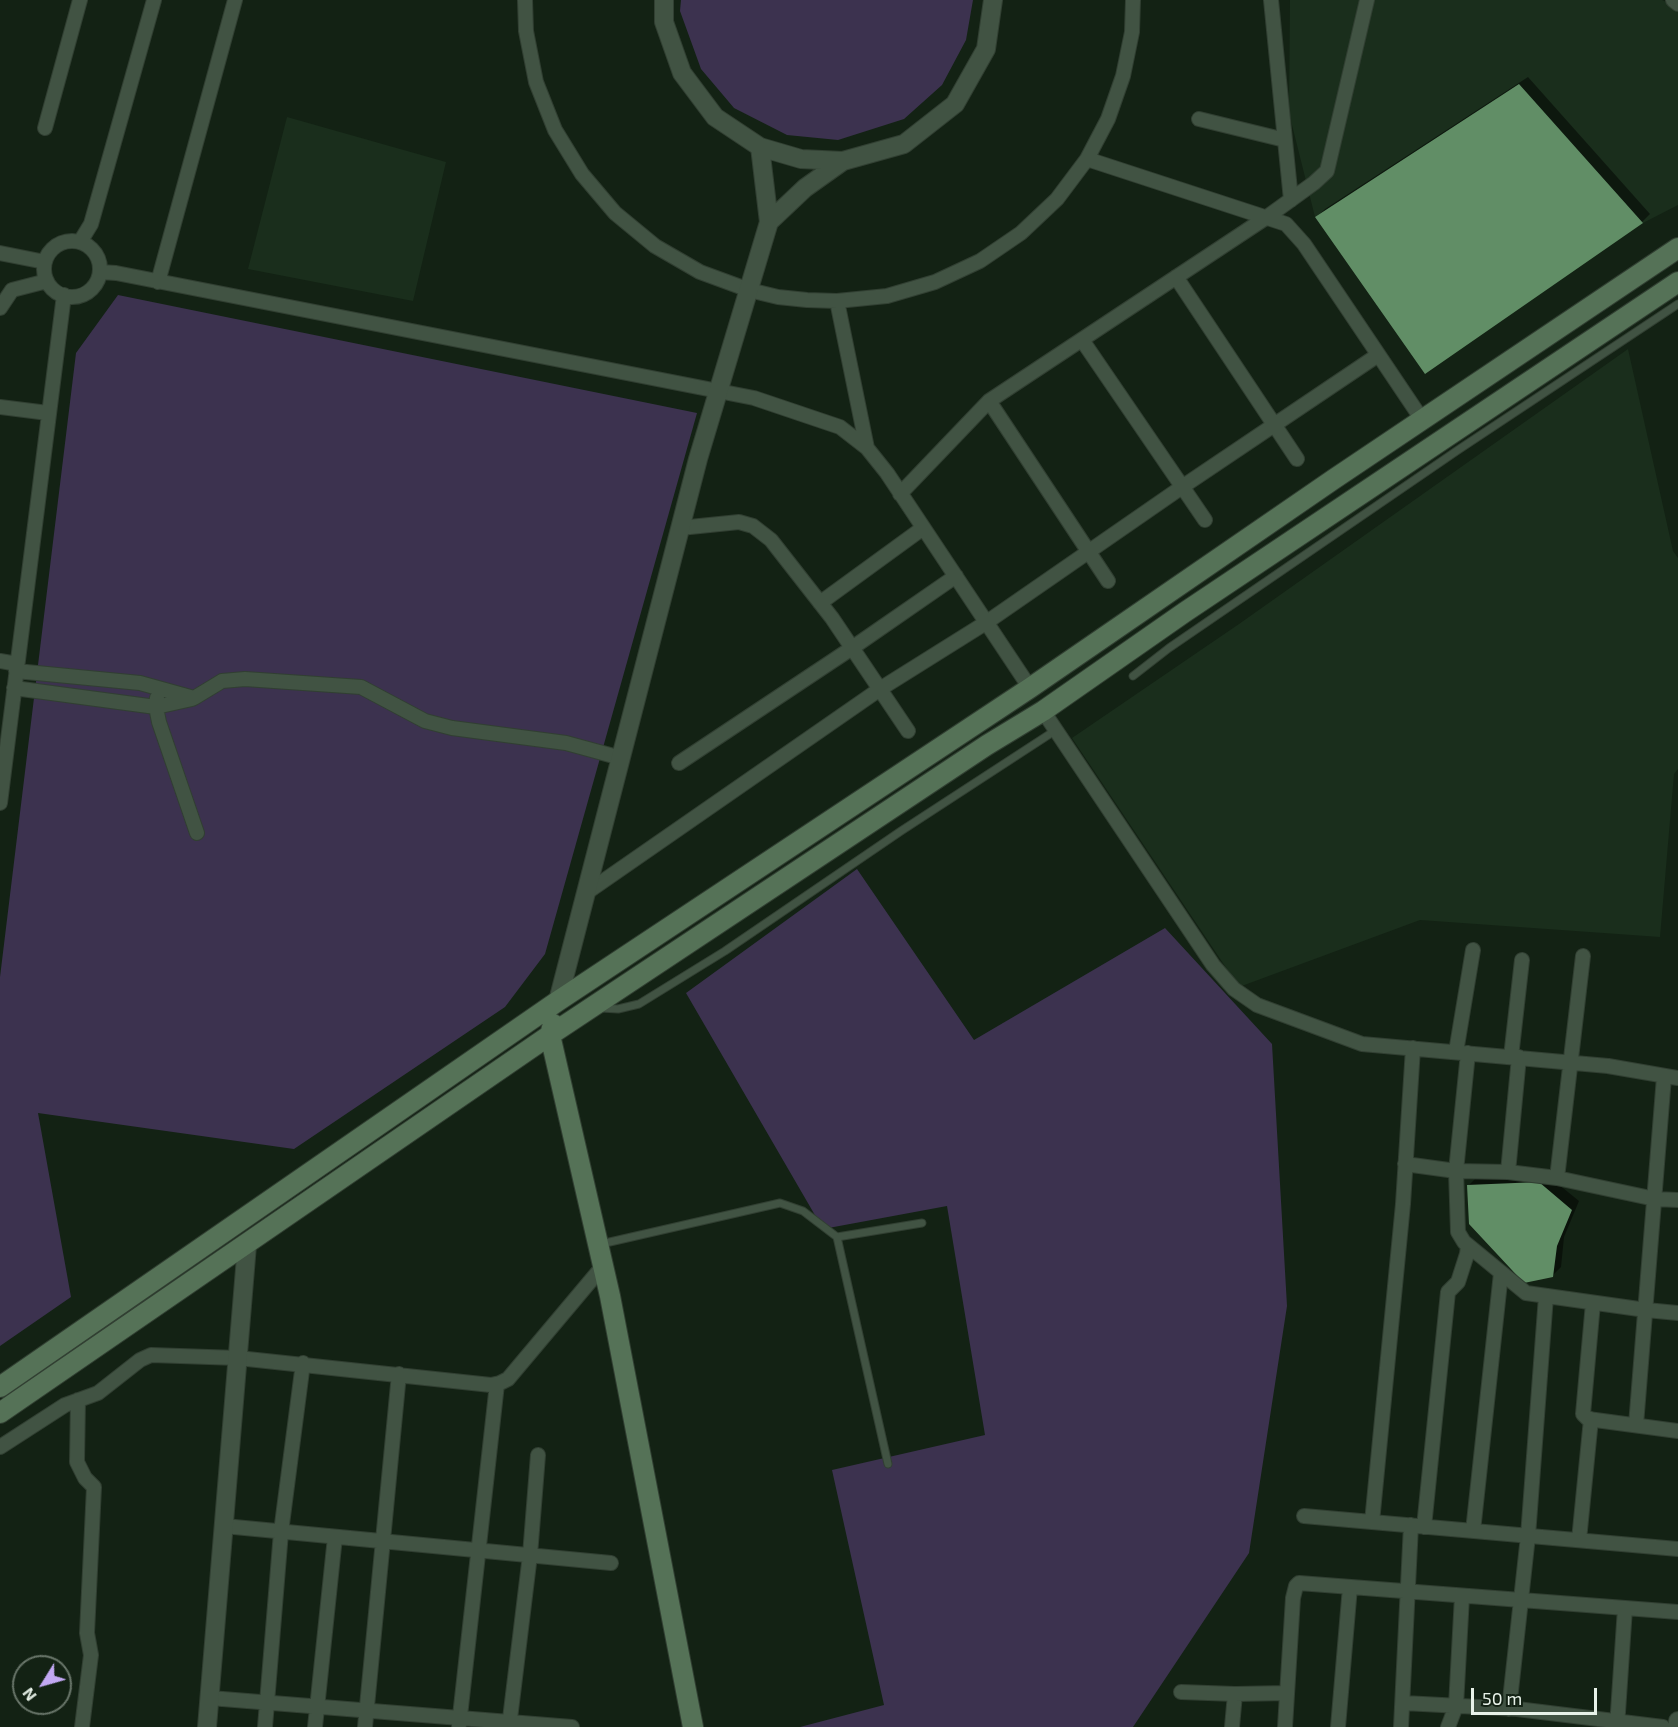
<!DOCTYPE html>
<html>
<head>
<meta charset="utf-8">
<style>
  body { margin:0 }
  #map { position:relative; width:1678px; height:1727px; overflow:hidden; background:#132214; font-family:"Exo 2",sans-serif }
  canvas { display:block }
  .north { position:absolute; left:12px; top:1655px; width:60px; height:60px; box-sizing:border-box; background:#132214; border:2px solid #687569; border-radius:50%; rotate:233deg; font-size:16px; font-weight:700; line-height:24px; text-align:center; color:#e8f2e9 }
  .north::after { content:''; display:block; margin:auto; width:21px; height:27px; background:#c2a8f3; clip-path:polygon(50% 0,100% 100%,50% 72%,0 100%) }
  .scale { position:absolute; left:1471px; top:1688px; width:126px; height:27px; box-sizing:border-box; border:3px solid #e8f2e9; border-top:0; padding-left:8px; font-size:18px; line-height:21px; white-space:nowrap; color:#e8f2e9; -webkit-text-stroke:4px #132214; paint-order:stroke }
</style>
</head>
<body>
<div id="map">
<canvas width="1678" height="1727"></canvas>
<div class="north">N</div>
<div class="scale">50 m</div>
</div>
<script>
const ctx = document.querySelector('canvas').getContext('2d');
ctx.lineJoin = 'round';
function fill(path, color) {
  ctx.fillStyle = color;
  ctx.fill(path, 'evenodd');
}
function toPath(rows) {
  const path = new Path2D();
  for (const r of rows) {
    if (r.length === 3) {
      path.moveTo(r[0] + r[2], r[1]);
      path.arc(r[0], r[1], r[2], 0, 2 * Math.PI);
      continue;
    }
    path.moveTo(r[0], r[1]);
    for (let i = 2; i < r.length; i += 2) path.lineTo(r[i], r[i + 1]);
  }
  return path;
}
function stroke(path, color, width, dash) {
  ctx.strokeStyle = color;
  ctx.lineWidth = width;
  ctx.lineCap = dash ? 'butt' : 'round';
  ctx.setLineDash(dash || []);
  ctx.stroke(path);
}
fill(toPath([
  [1290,0,1662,0,1678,7,1678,205,1643,223,1519,84,1315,217,1289,113],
  [287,117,446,162,413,301,248,269],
  [1628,349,1673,551,1678,558,1678,769,1674,774,1660,937,1420,920,1239,987,1072,738,1239,624]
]), '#1a2e1c');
fill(toPath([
  [681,0,973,0,966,40,942,85,904,119,838,140,787,135,734,108,701,69,680,11],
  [118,295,697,413,545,954,505,1007,294,1149,38,1113,71,1297,0,1346,0,977,76,353],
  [857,869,974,1040,1165,928,1272,1044,1287,1306,1249,1553,1133,1727,800,1727,884,1705,832,1470,985,1435,947,1206,823,1229,686,993]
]), '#3c324f');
fill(toPath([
  [1528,77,1650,214,1642,222,1317,217,1325,209],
  [1547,1175,1579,1201,1564,1237,1561,1267,1552,1276,1469,1185,1477,1177]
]), '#0007');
fill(toPath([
  [1519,84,1643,223,1425,374,1315,217],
  [1539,1182,1572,1210,1557,1246,1553,1277,1524,1283,1469,1224,1467,1185]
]), '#618e66');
const service = toPath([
  [1133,676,1169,648,1458,450,1678,304],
  [601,1008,618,1009,639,1004,725,951,901,831,1056,730],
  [837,1237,888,1464],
  [601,1244,780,1203,803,1211,837,1237,922,1223]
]);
const minor = toPath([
  [525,0,526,31,536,82,555,130,582,174,615,213,655,246,700,272,749,290,778,297,807,300,837,301,887,296,935,282,980,261,1021,233,1057,199,1087,159,1108,119,1123,76,1132,32,1133,0],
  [1271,0,1291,200],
  [1673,0,1678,4],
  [1199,119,1285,140],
  [45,128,80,0],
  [1087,159,1286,224,1304,244,1423,421],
  [72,269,28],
  [80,242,91,224,154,0],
  [0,253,45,262],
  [100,272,116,273,754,398,840,427,867,448,887,473,1030,688],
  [1176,277,1297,459],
  [158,282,235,0],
  [837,301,867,448],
  [0,308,12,290,47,281],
  [1082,340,1205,520],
  [989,401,1108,581],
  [0,407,48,413],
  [900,494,989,401,1267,217,1314,183,1327,171,1367,0],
  [680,528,739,522,753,526,771,540,832,618,908,731],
  [820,603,923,528],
  [0,661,17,664],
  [16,671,140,683,194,698,222,681,245,679,361,687,425,721,452,728,566,743,621,758],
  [14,688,156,707,192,699],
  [157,698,156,707,159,722,197,833],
  [1043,711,1213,965,1234,989,1257,1005,1362,1044,1608,1066,1678,1078],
  [679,763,852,648,956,576],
  [0,803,64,295],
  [586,893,880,689,987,622,1182,487,1378,355],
  [1456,1052,1473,950],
  [1468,1053,1456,1171,1458,1232,1464,1242,1526,1293,1646,1310,1678,1313],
  [1511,1057,1522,960],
  [1405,1164,1456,1171,1508,1172,1557,1178,1655,1199,1678,1200],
  [1508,1172,1519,1057],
  [1557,1178,1583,956],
  [1593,1303,1583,1414,1588,1419,1678,1431],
  [78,1400,77,1462,85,1478,94,1487,87,1633,91,1655,82,1727],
  [1636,1425,1664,1077],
  [0,1447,65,1405,98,1393,140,1360,151,1355,238,1358,491,1385,500,1383,508,1379,603,1266],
  [1304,1516,1678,1549],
  [1372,1522,1403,1204,1413,1048],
  [224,1526,611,1563],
  [1424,1527,1448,1292,1458,1282,1467,1254,1468,1246],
  [1473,1531,1501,1273],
  [1579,1540,1591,1419],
  [1181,1692,1235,1694,1287,1693],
  [210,1698,572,1727],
  [1404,1703,1517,1709,1663,1727],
  [1509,1709,1528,1536,1546,1296],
  [459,1725,497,1384],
  [265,1727,281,1532,303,1363],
  [315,1727,335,1537],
  [365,1727,399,1374],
  [509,1727,530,1555,538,1455],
  [1232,1727,1235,1694],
  [1285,1727,1293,1598,1296,1586,1299,1583,1678,1612],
  [1338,1727,1350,1587],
  [1401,1727,1411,1525],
  [1448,1727,1456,1706,1462,1596],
  [1617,1727,1625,1608]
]);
const tertiary = toPath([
  [664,0,664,22,682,73,715,117,760,147,801,159,843,161,904,144,955,104,986,49,993,0],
  [769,222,805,188,843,161],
  [558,1001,698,459,769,222,760,147],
  [207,1727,247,1245],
  [1678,1727,1678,1721]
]);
const secondary = toPath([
  [553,1024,550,1035,610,1296,693,1727],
  [0,1387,558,1001,1030,688,1334,479,1678,248],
  [0,1413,550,1035,987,745,1043,711,1185,612,1678,282]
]);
stroke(service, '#313f32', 9);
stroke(minor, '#313f32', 16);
stroke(tertiary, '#313f32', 20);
stroke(secondary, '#313f32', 22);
stroke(service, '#415343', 7);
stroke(minor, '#415343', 14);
stroke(tertiary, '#415343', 18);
stroke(secondary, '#557257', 20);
</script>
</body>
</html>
